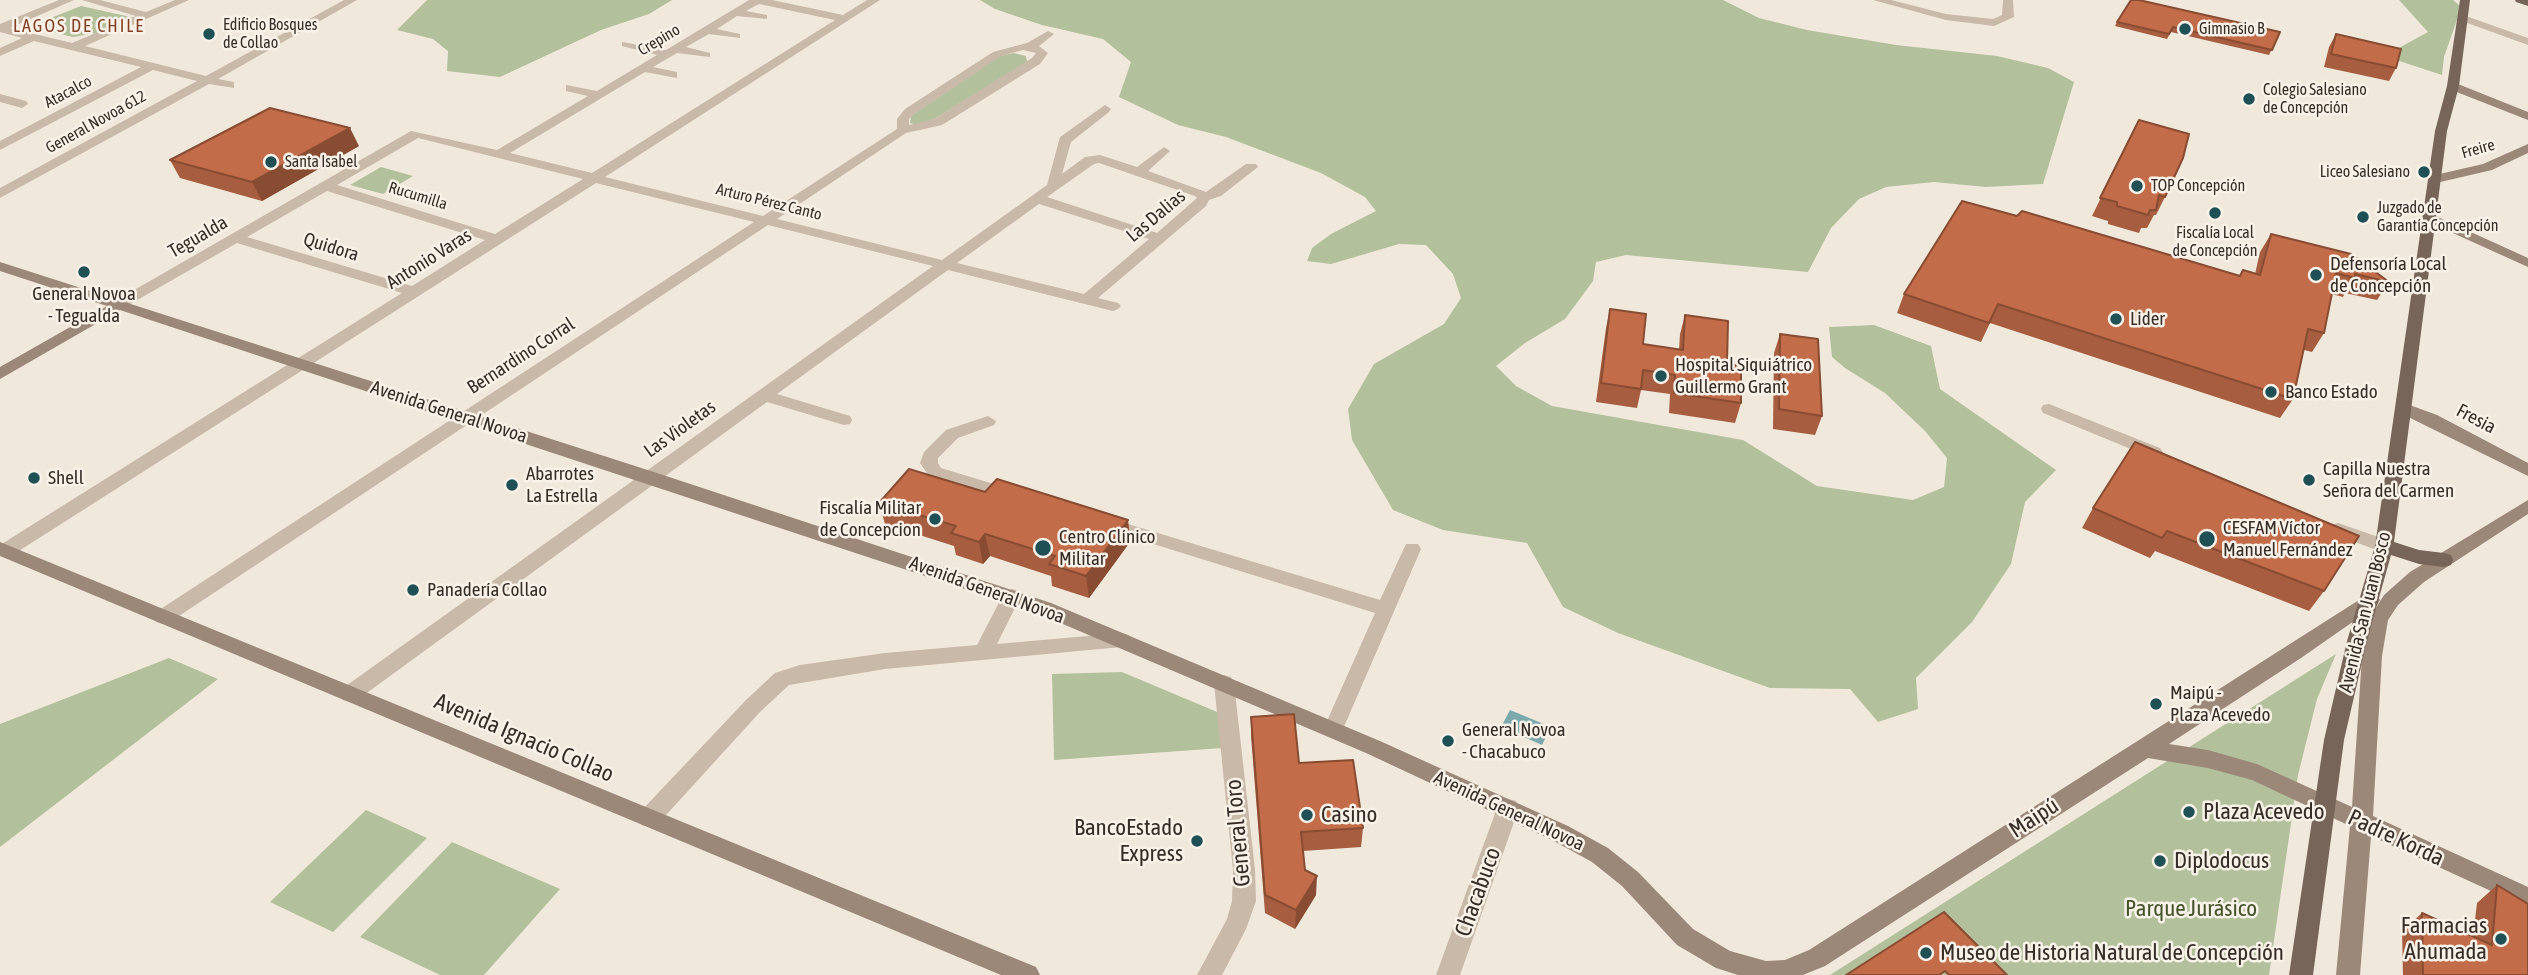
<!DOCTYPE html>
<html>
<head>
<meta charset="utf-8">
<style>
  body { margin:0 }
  canvas { display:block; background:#f1e8dc }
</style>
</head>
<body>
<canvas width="2528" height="975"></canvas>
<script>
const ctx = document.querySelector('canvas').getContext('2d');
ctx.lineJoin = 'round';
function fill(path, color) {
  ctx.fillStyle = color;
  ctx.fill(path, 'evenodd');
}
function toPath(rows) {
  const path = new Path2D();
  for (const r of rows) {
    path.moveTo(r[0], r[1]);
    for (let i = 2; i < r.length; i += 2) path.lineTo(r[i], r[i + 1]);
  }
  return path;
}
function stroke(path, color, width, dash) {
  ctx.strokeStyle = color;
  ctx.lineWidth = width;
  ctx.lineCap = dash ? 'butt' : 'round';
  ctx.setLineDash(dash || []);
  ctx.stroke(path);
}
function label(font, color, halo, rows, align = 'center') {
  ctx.font = font + ' "Asap Condensed",sans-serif';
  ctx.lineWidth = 5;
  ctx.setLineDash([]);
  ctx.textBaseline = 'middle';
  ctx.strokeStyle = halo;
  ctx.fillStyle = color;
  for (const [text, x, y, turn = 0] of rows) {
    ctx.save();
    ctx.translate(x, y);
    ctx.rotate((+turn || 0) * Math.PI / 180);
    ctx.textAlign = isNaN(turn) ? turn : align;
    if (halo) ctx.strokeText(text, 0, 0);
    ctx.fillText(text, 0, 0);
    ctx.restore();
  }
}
fill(toPath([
  [427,0,672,0,649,14,601,30,500,77,447,71,448,51,433,39,397,30],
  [980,0,1723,0,1759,18,1807,30,1896,45,1997,56,2048,68,2074,82,2043,184,1986,187,1934,182,1886,187,1859,199,1831,228,1808,272,1626,255,1596,262,1593,281,1565,319,1525,343,1496,366,1516,386,1552,406,1743,440,1817,486,1913,500,1944,487,1947,458,1925,431,1885,393,1845,368,1832,357,1829,327,1874,325,1931,346,1940,389,2056,470,2025,502,2011,564,1972,622,1916,678,1918,709,1878,722,1850,689,1770,688,1618,633,1563,607,1527,543,1443,530,1393,510,1352,440,1348,409,1374,364,1444,324,1461,298,1453,274,1426,245,1399,244,1331,264,1307,261,1312,248,1331,234,1376,211,1365,197,1321,173,1226,137,1178,125,1119,97,1131,62,1103,39,1042,25,995,9],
  [2399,0,2453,0,2459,5,2459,14,2444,57,2442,75,2384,56,2428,32],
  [81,6,135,18,96,33,73,37,39,29,43,21],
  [1014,53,1026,56,1027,62,934,119,917,125,910,123,911,116,1000,56],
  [381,167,413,176,383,194,350,185],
  [2336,654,2317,699,2298,775,2269,975,1830,975],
  [169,658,218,679,0,847,0,724],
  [1122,672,1229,717,1222,748,1054,760,1052,674],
  [366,810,427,838,333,932,270,902],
  [452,842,560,889,484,975,440,975,360,937]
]), '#b2c09c');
fill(toPath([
  [1510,710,1551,727,1542,745,1501,727]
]), '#7ba9ad');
fill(toPath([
  [59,0,74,0,10,28,72,43,136,16,82,0,100,0,146,12,175,0,189,0,85,46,206,76,344,0,357,0,218,79,234,82,234,88,209,84,0,198,0,188,197,81,153,70,0,150,0,141,141,67,34,41,0,56,0,48,22,38,0,32,0,24,59,0],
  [749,0,772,0,843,15,867,0,880,0,605,177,763,216,897,129,897,119,905,109,993,52,1027,43,1048,31,1054,34,1039,46,1048,53,1040,64,942,125,906,133,777,219,942,260,1047,185,1060,137,1105,105,1111,109,1109,112,1071,142,1062,174,1085,157,1100,155,1137,167,1164,147,1170,151,1148,171,1206,192,1246,164,1256,164,1258,167,1221,196,1209,200,1206,206,1098,298,1118,303,1121,306,1118,309,1113,311,948,270,777,394,850,416,852,420,850,424,844,425,767,402,357,700,350,702,343,700,340,694,343,688,933,266,768,225,170,622,163,624,156,622,153,617,156,612,754,222,596,183,11,556,0,556,0,545,402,293,237,243,125,307,115,307,112,304,115,301,411,131,497,150,588,96,566,91,566,85,597,91,657,55,622,46,622,42,666,50,749,0],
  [759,4,835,20,592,173,510,153,645,72,677,78,677,72,653,67,677,53,710,57,710,53,686,47,709,34,740,38,740,34,717,29,737,16,767,19,767,15,746,11,759,4],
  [1023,50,1036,53,1032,58,934,119,909,125,909,119,913,115,1001,56,1023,50],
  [418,138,583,179,495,234,337,185,418,138],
  [1099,163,1195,196,1197,198,1157,233,1047,197,1094,164,1099,163],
  [327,191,485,240,412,286,247,237,327,191],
  [1039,204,1149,239,1084,294,957,263,1039,204],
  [1873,0,1891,0,1946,14,1993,19,2002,15,2003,0,2013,0,2014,17,1994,26,1946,20,1873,0],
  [2463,15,2528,38,2528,45,2459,20,2457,18,2463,15],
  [0,94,26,101,28,104,22,108,0,102,0,94],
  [2049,404,2160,448,2163,452,2160,456,2148,456,2043,413,2041,409,2043,405,2049,404],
  [988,416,996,421,994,425,958,438,938,458,938,463,941,468,1017,491,1020,495,1017,499,1011,501,929,476,920,463,924,452,946,430,988,416],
  [1108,518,1380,600,1406,544,1418,544,1421,549,1340,736,1333,738,1326,736,1323,730,1375,613,1102,528,1099,524,1102,520,1108,518],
  [2338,523,2390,541,2393,546,2390,551,2384,553,2332,533,2329,529,2332,525,2338,523],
  [1012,589,1019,591,1021,596,997,644,1122,633,1129,635,1132,640,1129,645,1122,647,885,669,789,685,760,712,657,825,649,827,641,825,638,818,641,811,746,700,775,673,800,665,885,653,977,645,1005,591,1012,589],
  [1224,675,1231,677,1234,683,1255,870,1256,901,1246,929,1222,975,1197,975,1227,919,1232,901,1233,870,1214,683,1217,677,1224,675],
  [1508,799,1516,801,1519,808,1460,975,1436,975,1497,808,1500,801,1508,799]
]), '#c9b9a8');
fill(toPath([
  [2453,82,2528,112,2528,120,2449,89,2447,86,2453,82],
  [2528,144,2528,153,2492,170,2436,183,2429,179,2431,176,2483,164,2528,144],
  [2429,213,2528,258,2528,267,2424,220,2424,214,2429,213],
  [0,262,657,473,1051,603,1380,741,1568,826,1608,848,1638,872,1693,929,1730,951,1766,961,1785,960,1809,950,2370,593,2377,595,2380,600,2377,605,2301,658,2169,744,2208,750,2257,764,2352,807,2362,656,2372,614,2384,595,2410,572,2528,500,2528,514,2424,582,2398,605,2388,620,2382,656,2373,816,2528,887,2528,908,2371,836,2360,975,2336,975,2350,826,2252,780,2208,768,2148,758,1825,966,1803,975,1738,975,1716,968,1677,945,1622,886,1592,862,1552,840,1366,753,1037,613,120,310,0,379,0,367,107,306,0,271,0,262],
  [2404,403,2437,415,2528,463,2528,476,2398,412,2396,408,2398,404,2404,403],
  [0,542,1036,967,1040,975,1001,975,0,556,0,542]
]), '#9c8879');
fill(toPath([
  [2460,0,2470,0,2459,86,2447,131,2394,542,2419,550,2444,553,2451,555,2453,560,2451,565,2444,567,2419,564,2391,555,2367,641,2344,740,2313,975,2289,975,2324,740,2347,641,2375,546,2435,131,2447,86,2460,0],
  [2515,0,2528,0,2528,6,2516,2,2515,0]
]), '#776559');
fill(toPath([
  [2117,22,2280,32,2269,55,2171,32,2167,39,2115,26],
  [2336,34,2396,68,2389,81,2324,67,2329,47],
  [2139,120,2165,197,2156,215,2154,215,2147,228,2141,228,2139,233,2108,224,2108,221,2092,216],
  [359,146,262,201,180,178,170,160],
  [2271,234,2389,282,2377,300,2345,293,2343,297,2332,294,2324,333,2312,352,2304,350,2293,399,2280,418,1990,323,1981,342,1897,313,1904,294,2240,276,2255,274,2260,252],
  [1610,309,1643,344,1679,350,1680,334,1685,315,1727,364,1741,403,1735,423,1669,413,1670,394,1641,390,1637,408,1596,402,1606,328],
  [1780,334,1822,416,1815,435,1773,429,1774,353],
  [2135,442,2324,591,2309,611,2155,551,2150,558,2082,528,2093,508],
  [985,492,1128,520,1130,542,1089,598,1052,586,1051,576,990,556,983,564,956,555,954,546,885,524,879,503],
  [1251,717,1299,763,1363,828,1361,847,1303,851,1305,870,1316,895,1295,929,1265,913,1251,736],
  [2497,885,2528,975,2403,975,2402,931,2422,913,2473,937,2477,903]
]), '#a75d3f');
fill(toPath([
  [350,128,359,146,262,201,252,182],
  [1128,520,1130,542,1089,598,1086,576],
  [985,534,990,556,983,564,979,542],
  [1317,876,1316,895,1295,929,1296,910]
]), '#884c33');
const building = toPath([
  [2131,0,2139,0,2280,32,2272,50,2173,27,2169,34,2117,22,2131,0],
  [2336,34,2401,49,2396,68,2331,54,2336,34],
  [270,108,350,128,252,182,170,160,270,108],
  [2139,120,2189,134,2183,158,2165,197,2159,195,2156,210,2150,210,2148,215,2117,206,2117,202,2100,198,2139,120],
  [1962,201,2017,216,2022,211,2240,276,2243,270,2260,275,2271,234,2351,254,2389,282,2355,274,2355,278,2336,273,2324,333,2308,329,2293,399,1998,304,1989,323,1904,294,1962,201],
  [1610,309,1646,314,1643,344,1683,350,1685,315,1728,321,1727,364,1741,366,1741,403,1674,393,1675,375,1643,370,1641,389,1601,383,1610,309],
  [1780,334,1818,339,1822,416,1779,409,1780,334],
  [2135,442,2359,536,2324,591,2167,531,2162,538,2093,508,2135,442],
  [909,469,985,492,997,479,1128,520,1086,576,1049,564,1055,556,985,534,979,542,951,533,956,526,879,503,909,469],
  [1294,714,1299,763,1353,760,1363,828,1301,832,1305,870,1317,876,1296,910,1265,895,1251,717,1294,714],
  [2497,885,2528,904,2528,975,2423,975,2422,913,2492,945,2497,885],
  [1944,912,2007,975,1949,975,1945,971,1939,975,1846,975,1944,912]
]);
fill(building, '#c26c49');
stroke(building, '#884c33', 2);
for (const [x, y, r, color] of [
  [2185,29,7,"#1f5056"],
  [209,34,7,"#1f5056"],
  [2249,99,7,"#1f5056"],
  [271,162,7,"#1f5056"],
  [2424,172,7,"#1f5056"],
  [2137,186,7,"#1f5056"],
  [2215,213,7,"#1f5056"],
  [2363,217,7,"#1f5056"],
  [84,272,7,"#1f5056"],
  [2316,275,7,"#1f5056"],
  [2116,319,7,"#1f5056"],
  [1661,376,7,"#1f5056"],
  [2271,392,7,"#1f5056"],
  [34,478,7,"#1f5056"],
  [2309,480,7,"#1f5056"],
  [512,485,7,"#1f5056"],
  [935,519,7,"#1f5056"],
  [2207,539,9,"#1f5056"],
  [1043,548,9,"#1f5056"],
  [413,590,7,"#1f5056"],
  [2156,704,7,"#1f5056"],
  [1448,741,7,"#1f5056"],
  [2189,812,7,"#1f5056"],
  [1307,815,7,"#1f5056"],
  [1197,841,7,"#1f5056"],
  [2160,861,7,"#1f5056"],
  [2501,939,7,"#1f5056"],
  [1926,953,7,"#1f5056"]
]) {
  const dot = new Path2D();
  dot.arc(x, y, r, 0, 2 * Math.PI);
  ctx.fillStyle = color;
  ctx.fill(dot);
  stroke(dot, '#f9f2e8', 2.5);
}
label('16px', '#362d28', '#f9f2e8', [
  ["Edificio Bosques",223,25],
  ["de Collao",223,43],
  ["Gimnasio B",2199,29],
  ["Colegio Salesiano",2263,90],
  ["de Concepción",2263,108],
  ["Santa Isabel",285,162],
  ["Liceo Salesiano",2410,172,"right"],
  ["TOP Concepción",2151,186],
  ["Juzgado de",2377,208],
  ["Garantía Concepción",2377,226],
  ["Fiscalía Local",2215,233,"center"],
  ["de Concepción",2215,251,"center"]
], 'left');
label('16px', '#362d28', '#f9f2e8', [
  ["Crepino",659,40,-31],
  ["Atacalco",68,92,-28],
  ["General Novoa 612",96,122,-29],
  ["Freire",2478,149,-16],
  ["Rucumilla",418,196,17],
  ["Arturo Pérez Canto",769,202,14]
]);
ctx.letterSpacing = '2px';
label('18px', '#833f23', '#f9f2e8', [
  ["LAGOS DE CHILE",79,26]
]);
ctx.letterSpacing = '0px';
label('19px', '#362d28', '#f9f2e8', [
  ["Las Dalias",1156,216,-40],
  ["Tegualda",198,237,-30],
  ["Quidora",331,247,17],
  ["Antonio Varas",429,259,-32],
  ["Bernardino Corral",521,356,-33],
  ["Avenida General Novoa",449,412,18],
  ["Fresia",2476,419,28],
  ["Las Violetas",680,429,-36],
  ["Avenida General Novoa",987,590,20],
  ["Avenida San Juan Bosco",2365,612,-76],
  ["Avenida General Novoa",1509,811,25]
]);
label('19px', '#362d28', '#f9f2e8', [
  ["Defensoría Local",2330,264],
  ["de Concepción",2330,286],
  ["General Novoa",84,294,"center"],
  ["- Tegualda",84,316,"center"],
  ["Lider",2130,319],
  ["Hospital Siquiátrico",1675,365],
  ["Guillermo Grant",1675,387],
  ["Banco Estado",2285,392],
  ["Capilla Nuestra",2323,469],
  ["Señora del Carmen",2323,491],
  ["Abarrotes",526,474],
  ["La Estrella",526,496],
  ["Shell",48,478],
  ["Fiscalía Militar",921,508,"right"],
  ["de Concepcion",921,530,"right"],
  ["CESFAM Víctor",2223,528],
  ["Manuel Fernández",2223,550],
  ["Centro Clínico",1059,537],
  ["Militar",1059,559],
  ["Panadería Collao",427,590],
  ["Maipú -",2170,693],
  ["Plaza Acevedo",2170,715],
  ["General Novoa",1462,730],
  ["- Chacabuco",1462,752]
], 'left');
label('23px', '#362d28', '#f9f2e8', [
  ["Avenida Ignacio Collao",524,738,23],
  ["Maipú",2034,818,-33],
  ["General Toro",1238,833,-95],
  ["Padre Korda",2396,838,25],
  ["Chacabuco",1478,892,-70]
]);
label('23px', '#362d28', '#f9f2e8', [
  ["Plaza Acevedo",2203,812],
  ["Casino",1321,815],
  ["BancoEstado",1183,828,"right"],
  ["Express",1183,854,"right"],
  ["Diplodocus",2174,861],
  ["Farmacias",2487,926,"right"],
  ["Ahumada",2487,952,"right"],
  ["Museo de Historia Natural de Concepción",1940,953]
], 'left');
label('23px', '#43532c', '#f9f2e8', [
  ["Parque Jurásico",2191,909]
]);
</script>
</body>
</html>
